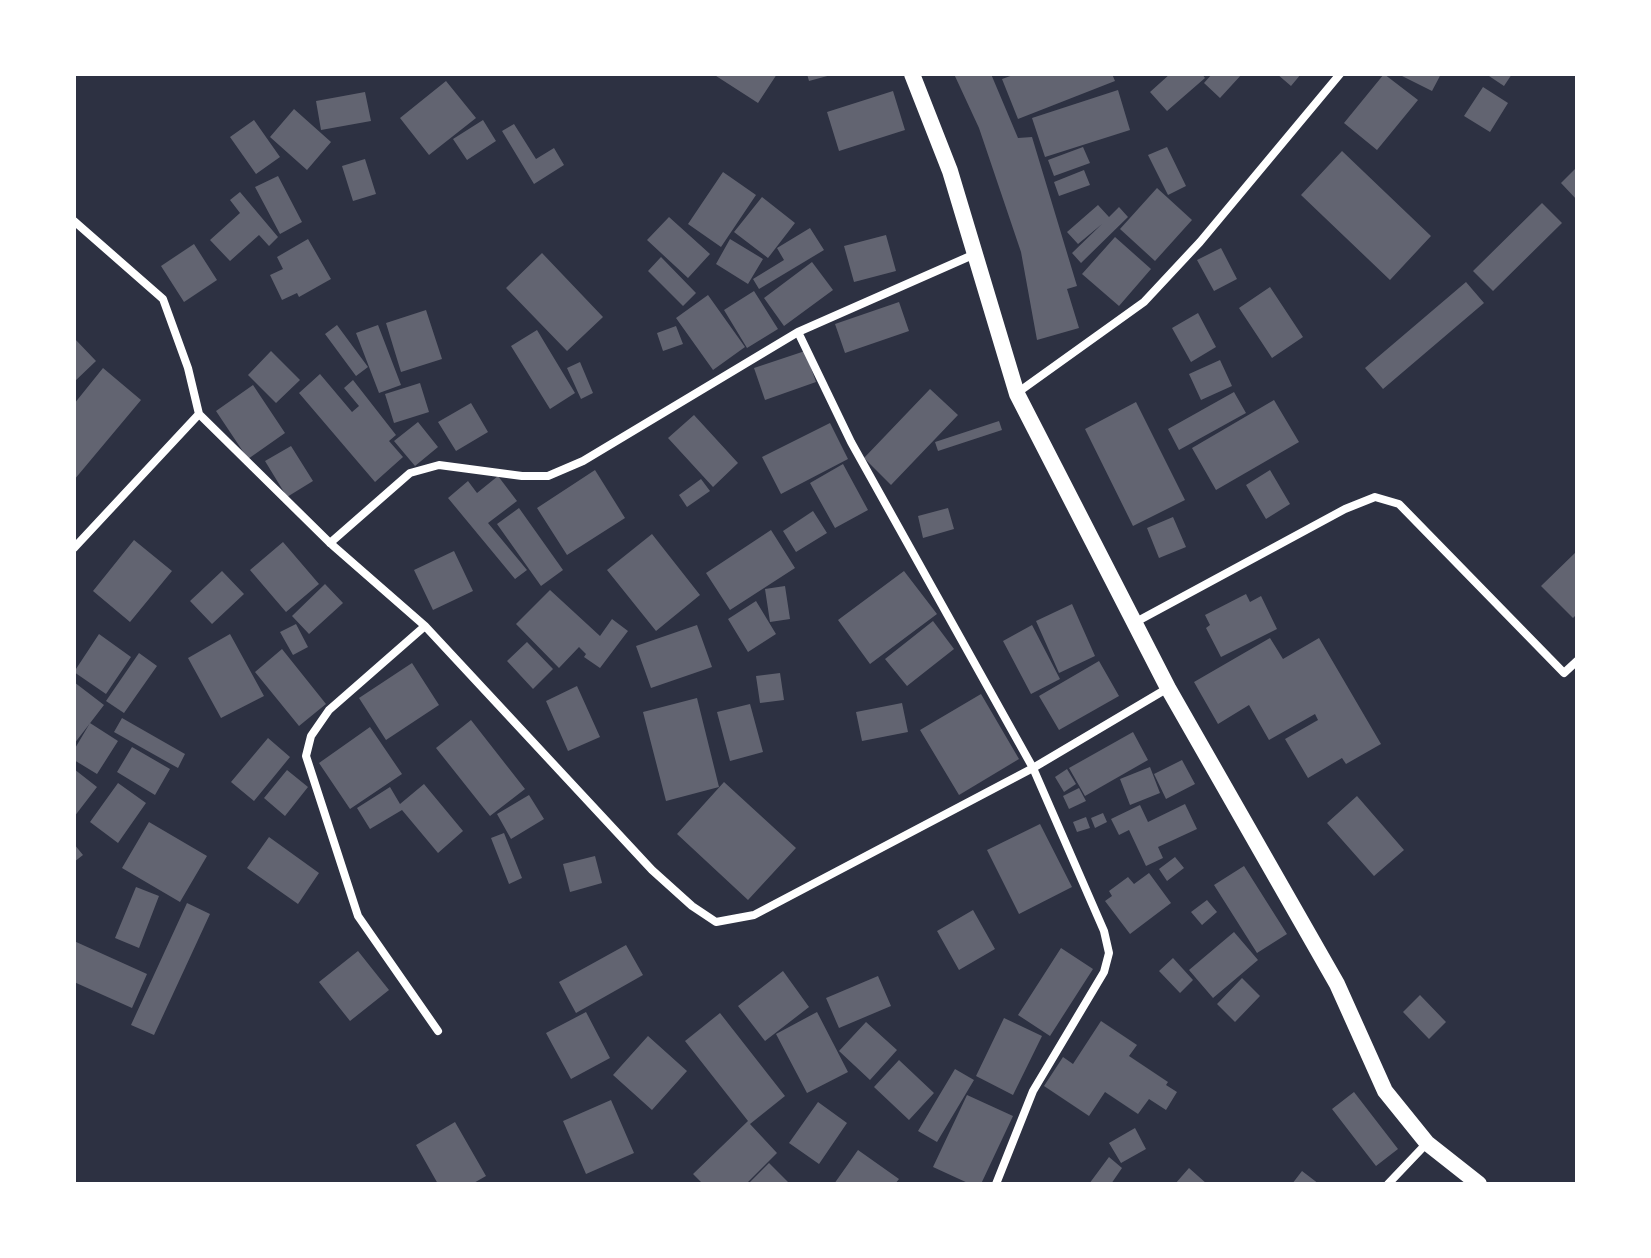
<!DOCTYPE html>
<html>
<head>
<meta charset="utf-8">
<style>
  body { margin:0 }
  #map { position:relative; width:1651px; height:1258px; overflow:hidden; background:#2d3142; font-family:Cabin,sans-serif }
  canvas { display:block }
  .frame { position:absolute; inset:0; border:76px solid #fff; pointer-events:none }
</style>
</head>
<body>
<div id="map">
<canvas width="1651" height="1258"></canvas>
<div class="frame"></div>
</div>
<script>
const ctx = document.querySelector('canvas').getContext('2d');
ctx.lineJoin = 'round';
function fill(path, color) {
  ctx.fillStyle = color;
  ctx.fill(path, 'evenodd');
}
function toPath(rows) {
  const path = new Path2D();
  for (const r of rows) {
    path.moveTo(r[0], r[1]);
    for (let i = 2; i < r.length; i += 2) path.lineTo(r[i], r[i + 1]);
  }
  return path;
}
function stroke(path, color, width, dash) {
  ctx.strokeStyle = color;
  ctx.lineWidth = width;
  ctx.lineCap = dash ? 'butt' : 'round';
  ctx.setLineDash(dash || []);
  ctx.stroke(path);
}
fill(toPath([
  [713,74,777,74,758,103],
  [807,74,831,74,831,75,809,81],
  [954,74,991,74,1018,138,1032,137,1077,286,1067,289,1079,328,1037,340,1021,252,979,128],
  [1016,74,1112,74,1115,81,1018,119,1002,79],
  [1170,74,1202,74,1205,78,1167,111,1150,92],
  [1212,74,1242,74,1220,98,1204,83],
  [1277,74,1301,74,1291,86],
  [1384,74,1418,100,1377,150,1344,123],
  [1398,74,1441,74,1432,91],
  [1486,74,1512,74,1504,86],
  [446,81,476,118,429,155,400,118],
  [1483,87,1508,103,1490,132,1464,116],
  [1118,90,1130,130,1045,157,1032,118],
  [893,91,905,130,839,151,827,112],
  [365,92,371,121,321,130,316,101],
  [294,109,331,142,307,170,270,137],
  [254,120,280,157,256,174,230,137],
  [483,120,496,141,467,160,453,139],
  [514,124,536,159,554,148,564,165,534,184,502,131],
  [1083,147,1090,163,1054,176,1048,160],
  [1167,147,1186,186,1168,195,1148,155],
  [1342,151,1431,236,1390,280,1301,195],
  [365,159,376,194,353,201,342,166],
  [1577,167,1577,200,1561,183],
  [1084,170,1090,185,1059,196,1054,182],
  [723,172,756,195,721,247,688,224],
  [278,176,302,222,280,234,255,187],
  [1157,188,1192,220,1155,261,1120,229],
  [240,192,278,237,269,246,259,235,230,261,210,240,240,213,230,200],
  [762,197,795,223,768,258,734,232],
  [1542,203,1562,223,1493,291,1473,271],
  [1098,205,1109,217,1119,207,1128,217,1081,263,1072,253,1102,224,1078,244,1067,232],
  [669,217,710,254,688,278,647,240],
  [810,228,824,250,759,289,753,279,784,260,777,248],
  [886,235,896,271,854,282,844,246],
  [1115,237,1151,269,1119,306,1082,274],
  [308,239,331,279,299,297,297,293,282,300,270,275,283,269,277,257],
  [730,239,763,259,748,284,716,264],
  [194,244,217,280,184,302,161,266],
  [1221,248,1237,279,1214,291,1197,260],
  [542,253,603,317,567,351,506,288],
  [661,257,696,293,683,306,648,271],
  [812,262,833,290,784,326,764,298],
  [1466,282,1484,303,1383,389,1365,368],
  [1270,287,1303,337,1272,358,1239,308],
  [754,291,778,329,747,348,724,310],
  [708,295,745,347,713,370,676,318],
  [899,302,909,331,845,353,835,324],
  [426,310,442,359,401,372,386,323],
  [1198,313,1216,347,1191,362,1172,328],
  [337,325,368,367,356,376,325,334],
  [378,325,401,385,379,393,356,333],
  [676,326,683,344,663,351,657,333],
  [537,330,575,393,550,409,511,346],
  [74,338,96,361,74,382],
  [271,351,300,380,276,403,248,375],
  [805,351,816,382,765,400,754,368],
  [1220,360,1232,386,1201,400,1189,374],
  [580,362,593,393,581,399,567,368],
  [103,368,141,400,74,480,74,404],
  [320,374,352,412,359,406,344,388,353,380,396,435,389,441,403,457,375,482,299,393],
  [420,383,429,412,394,423,385,394],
  [253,385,285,433,248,459,216,411],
  [930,389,958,415,891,485,864,458],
  [1234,392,1246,413,1179,450,1168,429],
  [1274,400,1299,442,1216,490,1192,448],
  [1136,402,1185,500,1133,526,1085,429],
  [471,403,488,432,456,451,438,422],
  [694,415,738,463,713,487,668,438],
  [999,421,1002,430,938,451,935,442],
  [418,422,438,447,415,466,394,441],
  [830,423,848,459,781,494,762,457],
  [291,446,313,481,287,497,265,461],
  [843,464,868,510,835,528,810,483],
  [595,470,625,518,567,555,537,508],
  [1270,470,1290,504,1266,519,1246,485],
  [498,476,517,501,488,523,527,570,515,579,448,498,468,481,477,493],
  [701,479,710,491,687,507,679,495],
  [519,508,563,570,541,586,497,524],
  [948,508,954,529,923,538,918,516],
  [813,511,827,533,796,552,783,531],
  [1173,517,1186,547,1159,558,1147,528],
  [771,530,795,568,730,610,706,573],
  [652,534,700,595,656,631,607,570],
  [134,540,172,571,130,622,93,591],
  [283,542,319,584,286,612,250,570],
  [454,551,473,591,433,610,414,570],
  [1577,551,1577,614,1573,618,1541,586],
  [222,571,244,594,212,624,190,601],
  [904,571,937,614,870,664,838,620],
  [325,584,343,603,309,634,292,616],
  [785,586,790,619,770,622,765,589],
  [550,590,600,636,612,619,628,631,600,668,584,657,586,654,579,647,559,668,516,624],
  [1246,594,1250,602,1261,596,1277,629,1221,657,1206,628,1210,625,1205,615],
  [756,601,776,634,748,652,728,619],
  [1072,604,1095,656,1059,673,1036,621],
  [933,621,954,649,907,686,885,659],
  [296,624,308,647,293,655,280,632],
  [697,625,712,667,651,688,636,646],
  [1032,625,1060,679,1031,694,1003,641],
  [99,634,131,657,106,694,74,672],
  [230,634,264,696,221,718,188,658],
  [1270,638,1283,659,1319,638,1381,744,1346,764,1342,758,1308,778,1285,739,1318,720,1315,714,1269,740,1249,705,1218,724,1194,682],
  [527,642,553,669,533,689,507,661],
  [282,649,326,704,299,726,255,672],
  [139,653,157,666,124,713,106,701],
  [1099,661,1119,696,1059,730,1039,696],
  [412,663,439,705,386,740,359,698],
  [780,673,784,700,760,703,756,676],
  [74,682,104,705,74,744],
  [577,686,600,737,568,751,546,701],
  [981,694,1019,759,959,795,920,730],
  [697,698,719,787,666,801,643,712],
  [902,703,908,732,862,741,856,712],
  [750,704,763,752,730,761,717,712],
  [122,718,185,754,178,768,114,732],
  [471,720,525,789,490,816,436,748],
  [90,723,118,741,97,774,74,760,74,750],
  [370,727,402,774,350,809,319,763],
  [1133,732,1148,760,1085,796,1069,768],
  [268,738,290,757,254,801,231,782],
  [132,747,170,769,155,795,117,772],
  [1182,760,1195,784,1166,799,1154,774],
  [1150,767,1160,793,1130,805,1120,779],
  [74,769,97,787,74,817],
  [1067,769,1076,784,1064,792,1055,777],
  [287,770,308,787,285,816,264,798],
  [724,782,796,848,748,900,677,834],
  [118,783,146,803,118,843,90,822],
  [424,784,463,831,438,853,402,810,370,829,357,808,390,787,400,804],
  [1079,788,1086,801,1069,809,1063,796],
  [529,795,544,819,511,839,497,814],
  [1357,796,1404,850,1374,876,1327,823],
  [1185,804,1197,829,1158,847,1163,858,1146,866,1129,830,1119,835,1111,819,1140,805,1148,822],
  [1103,813,1107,822,1095,828,1091,818],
  [1086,817,1090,828,1077,832,1073,822],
  [149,822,207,856,180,902,122,868],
  [1040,824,1072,887,1019,914,987,850],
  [504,833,522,878,509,884,491,838],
  [269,837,319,873,298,904,247,868],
  [74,844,83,855,74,862],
  [595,856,602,883,570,892,563,864],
  [1175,857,1184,868,1167,881,1159,869],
  [1244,866,1287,934,1257,953,1214,885],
  [1149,873,1171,903,1130,934,1105,901,1112,896,1109,891,1128,877,1134,884],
  [136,887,159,896,139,948,115,938],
  [1207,900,1217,912,1202,925,1191,912],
  [187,903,210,914,154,1035,131,1025],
  [973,910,995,949,959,970,937,931],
  [1234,932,1258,960,1213,998,1189,970],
  [74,941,147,974,132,1008,74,982],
  [626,945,643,975,576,1013,559,982],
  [1061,948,1093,969,1050,1036,1018,1015],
  [358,951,389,990,350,1021,319,982],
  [1173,958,1193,980,1180,993,1159,971],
  [783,971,809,1007,765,1041,738,1006],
  [878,976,891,1006,839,1028,826,998],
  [1242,978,1260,996,1235,1022,1217,1004],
  [1420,995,1446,1022,1429,1039,1403,1012],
  [586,1012,610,1058,571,1079,546,1033],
  [817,1012,848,1072,807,1093,776,1034],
  [720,1013,785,1096,750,1124,777,1153,746,1184,703,1184,693,1174,748,1121,685,1041],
  [1004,1018,1042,1036,1013,1095,976,1076],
  [1101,1021,1137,1045,1129,1056,1168,1082,1166,1085,1177,1092,1166,1110,1149,1099,1138,1114,1105,1092,1089,1116,1044,1086,1063,1057,1073,1064],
  [866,1022,897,1050,870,1080,839,1051],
  [648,1036,687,1071,652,1110,613,1075],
  [899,1060,934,1093,909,1120,874,1087],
  [955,1069,974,1080,937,1142,918,1131],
  [1354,1092,1398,1149,1376,1166,1332,1109],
  [967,1095,1013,1116,981,1184,970,1184,933,1167],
  [611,1100,634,1153,586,1174,563,1121],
  [818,1102,847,1123,819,1164,789,1143],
  [455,1122,486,1176,472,1184,438,1184,416,1145],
  [1135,1128,1146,1149,1121,1163,1109,1143],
  [858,1150,899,1179,895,1184,834,1184],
  [1109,1157,1122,1168,1111,1184,1089,1184],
  [769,1163,790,1184,748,1184],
  [1189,1168,1207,1184,1175,1184],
  [1302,1171,1319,1184,1292,1184]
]), '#626471');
stroke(toPath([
  [74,221,163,299,188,368,199,414,330,543,425,626,652,870,692,906,716,922,754,915,1033,768,1168,688],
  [798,332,851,442,1033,768,1104,931,1109,953,1104,972,1033,1091,996,1184],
  [1017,393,1144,302,1200,242,1340,74],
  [330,543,410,473,439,465,522,476,548,476,583,461,798,332,975,254],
  [74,548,199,414],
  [1134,623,1345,509,1375,497,1399,504,1564,673,1577,661],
  [425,626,329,710,311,736,306,756,358,916,438,1031],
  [1388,1184,1427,1143]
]), '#fff', 8);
stroke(toPath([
  [912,74,950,171,1017,394,1168,688,1337,984,1385,1091,1427,1143,1479,1184]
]), '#fff', 16);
</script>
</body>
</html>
